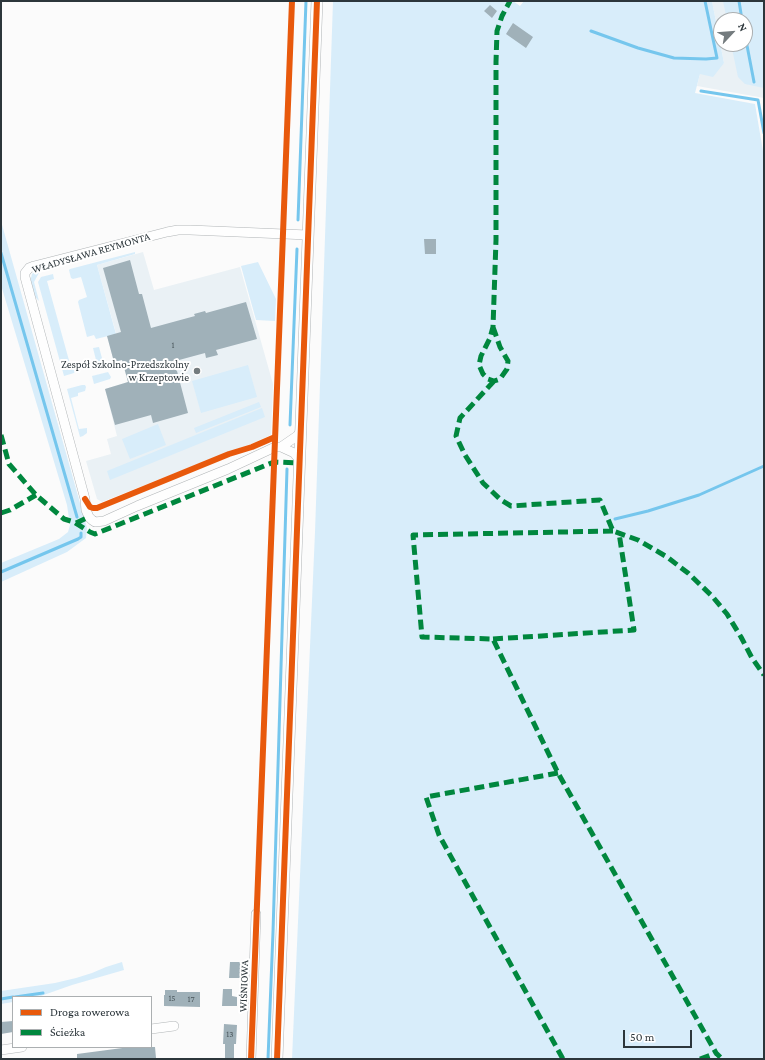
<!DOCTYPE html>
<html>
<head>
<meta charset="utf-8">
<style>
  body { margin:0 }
  #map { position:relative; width:765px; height:1060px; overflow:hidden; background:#fbfbfb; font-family:"Crimson Pro",serif }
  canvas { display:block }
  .frame { position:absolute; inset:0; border:2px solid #2c363b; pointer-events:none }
  .legend { position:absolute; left:12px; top:996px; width:140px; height:52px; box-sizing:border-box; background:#fff; border:1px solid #abafb1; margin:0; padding:5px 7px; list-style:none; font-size:12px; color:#2c363b }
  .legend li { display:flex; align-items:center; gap:8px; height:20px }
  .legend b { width:20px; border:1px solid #abafb1 }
  .north { position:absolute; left:713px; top:12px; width:40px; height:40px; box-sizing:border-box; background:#fff; border:1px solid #abafb1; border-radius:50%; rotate:64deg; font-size:11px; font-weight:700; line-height:16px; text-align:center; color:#2c363b }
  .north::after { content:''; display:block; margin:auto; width:14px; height:18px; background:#747b7e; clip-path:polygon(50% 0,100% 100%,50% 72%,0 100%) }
  .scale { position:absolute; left:623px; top:1030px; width:69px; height:18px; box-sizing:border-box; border:2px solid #2c363b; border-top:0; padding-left:5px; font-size:12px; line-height:14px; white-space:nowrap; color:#2c363b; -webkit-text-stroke:3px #fff; paint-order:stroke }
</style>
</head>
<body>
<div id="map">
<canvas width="765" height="1060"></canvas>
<div class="frame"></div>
<ul class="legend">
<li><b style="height:5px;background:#e8590c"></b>Droga rowerowa</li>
<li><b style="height:5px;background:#00873e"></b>Ścieżka</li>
</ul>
<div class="north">N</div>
<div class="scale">50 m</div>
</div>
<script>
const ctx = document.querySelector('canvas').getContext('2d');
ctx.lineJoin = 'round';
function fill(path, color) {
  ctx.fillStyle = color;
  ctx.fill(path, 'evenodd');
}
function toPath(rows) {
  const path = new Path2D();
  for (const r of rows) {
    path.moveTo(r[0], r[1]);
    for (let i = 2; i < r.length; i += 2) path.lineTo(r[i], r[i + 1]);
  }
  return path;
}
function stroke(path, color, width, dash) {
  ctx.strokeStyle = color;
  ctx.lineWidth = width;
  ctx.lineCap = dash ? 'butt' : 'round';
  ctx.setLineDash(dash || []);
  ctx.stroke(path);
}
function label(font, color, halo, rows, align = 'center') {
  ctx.font = font + ' "Crimson Pro",serif';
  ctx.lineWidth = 4;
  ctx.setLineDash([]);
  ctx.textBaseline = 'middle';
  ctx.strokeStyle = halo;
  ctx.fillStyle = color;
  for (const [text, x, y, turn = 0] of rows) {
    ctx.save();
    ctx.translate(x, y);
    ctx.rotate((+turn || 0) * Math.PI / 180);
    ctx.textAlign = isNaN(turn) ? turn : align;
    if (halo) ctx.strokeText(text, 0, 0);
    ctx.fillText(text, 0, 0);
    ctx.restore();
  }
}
fill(toPath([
  [712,1,764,1,764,98,697,86,700,74,724,63],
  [721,20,745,20,745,44,721,44],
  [143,252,154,290,240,267,273,384,271,435,251,444,228,452,102,502,97,499,86,461,111,454,107,439,117,436,105,389,128,382,122,360,114,362,107,336,116,333,97,265]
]), '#eaf1f5');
fill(toPath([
  [333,1,513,1,520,6,524,1,712,1,724,63,713,77,700,74,695,93,755,104,764,157,764,1059,292,1059,315,532],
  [723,1,764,1,764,88,745,84,738,77,731,44,745,44,745,20,727,20],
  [1,221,87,528,86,538,67,552,1,582,1,563,59,539,68,532,70,525,67,505,1,285],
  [135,252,135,254,97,265,116,334,96,339,94,335,87,337,78,302,79,300,87,297,81,277,73,279,71,278,69,270,70,269],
  [258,262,276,299,275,321,256,320,241,266],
  [39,268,40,271,34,282,39,301,33,295,30,282,32,274,35,271],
  [53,274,54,279,47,281,70,364,77,363,78,366,78,368,74,373,64,376,38,282,41,277],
  [99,347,103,362,106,362,106,364,105,365,98,367,95,365,97,364,93,348],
  [248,365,257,397,201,413,192,381],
  [108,372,111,377,110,379,94,384,92,376],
  [82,385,85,385,86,387,85,391,78,393,78,396,71,398,79,429,87,428,87,433,83,436,80,437,67,389],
  [259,402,261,407,196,433,194,428],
  [262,408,265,417,110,480,107,471],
  [158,424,166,445,130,459,122,439],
  [122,962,124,970,72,985,38,997,13,997,13,1002,1,1004,1,991,55,983,76,978,92,973,106,967]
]), '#d8edfa');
stroke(toPath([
  [739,1,742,20],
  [591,31,638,48,674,58,706,59,717,58,705,1],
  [745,35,754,82],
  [701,91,758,100,764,133],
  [298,220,306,1],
  [1,253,77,517],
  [290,425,297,249],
  [615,519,648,511,699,495,764,466],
  [1,572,78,539,81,537,81,533],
  [15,997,43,993],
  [1,999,13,997],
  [268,1059,273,932,287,469]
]), '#75c6ed', 3);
fill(toPath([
  [490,5,497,11,492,18,484,11],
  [513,23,533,37,526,48,506,34],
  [424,239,436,239,436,254,425,254],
  [130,260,139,294,142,294,151,328,195,316,194,314,205,311,206,313,246,302,257,339,216,350,218,355,206,358,205,353,168,363,177,371,188,413,153,423,151,415,115,425,105,389,128,382,122,360,114,362,107,336,121,332,103,268],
  [230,962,243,962,242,978,229,978],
  [223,989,232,989,232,996,237,997,237,1006,222,1006],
  [165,990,177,990,177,992,200,992,200,1007,164,1006,164,995,165,995],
  [13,1021,13,1032,1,1034,1,1022],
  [224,1024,237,1025,236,1044,234,1044,234,1059,225,1059,225,1044,223,1044],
  [130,1047,155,1047,156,1058,144,1059,77,1059,77,1054]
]), '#a0b1b9');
const minor = toPath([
  [281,447,297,436,301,431],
  [300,460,294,453,292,452,281,447,275,447,228,469,137,506,104,521,95,522,92,520,89,517,86,510,85,499,25,277,25,273,29,268,34,266,167,232,178,230,190,230,308,235],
  [151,1029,174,1026],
  [1,1050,22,1047],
  [251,1059,256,914]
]);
const tertiary = toPath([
  [277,1059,317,1]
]);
stroke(minor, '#b1b5b7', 10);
stroke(tertiary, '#b1b5b7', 12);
stroke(minor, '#fefefe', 9);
stroke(tertiary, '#fefefe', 11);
stroke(toPath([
  [493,327,500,347,508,361,507,369,500,379,494,381,488,379,483,374,479,365,481,356,490,338,493,327,496,240,496,62,497,31,502,16,510,1],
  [494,381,460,418,456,436,465,455,483,483,501,500,511,506,600,500,613,531,638,540,667,557,688,573,712,596,727,614,741,637,752,658,764,675],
  [1,435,9,464,36,495,64,519,74,522,90,532,95,534,274,462,300,463],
  [1,513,10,510,36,495],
  [76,523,89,517],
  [613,531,413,535,422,637,493,639,558,773,716,1053,722,1059],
  [493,639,634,630,619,533],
  [558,773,426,797,439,835,563,1059],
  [700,1059,716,1053]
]), '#00873e', 5, [10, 5]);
stroke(toPath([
  [85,499,90,507,93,508,97,508,229,454,252,447,275,437],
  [251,1059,292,1],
  [277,1059,317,1]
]), '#e8590c', 6);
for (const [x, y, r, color] of [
  [197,371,4,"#747b7e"]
]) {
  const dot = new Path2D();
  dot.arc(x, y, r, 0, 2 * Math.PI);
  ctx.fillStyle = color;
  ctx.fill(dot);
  stroke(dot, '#fff', 1.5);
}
label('9px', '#49555a', null, [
  ["1",173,345],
  ["15",172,998],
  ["17",191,999],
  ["13",230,1034]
]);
label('11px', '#2c363b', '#fff', [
  ["WŁADYSŁAWA REYMONTA",91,253,-16],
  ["WIŚNIOWA",244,986,-88]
]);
label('11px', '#2c363b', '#fff', [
  ["Zespół Szkolno-Przedszkolny",189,365],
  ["w Krzeptowie",189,378]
], 'right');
</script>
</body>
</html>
